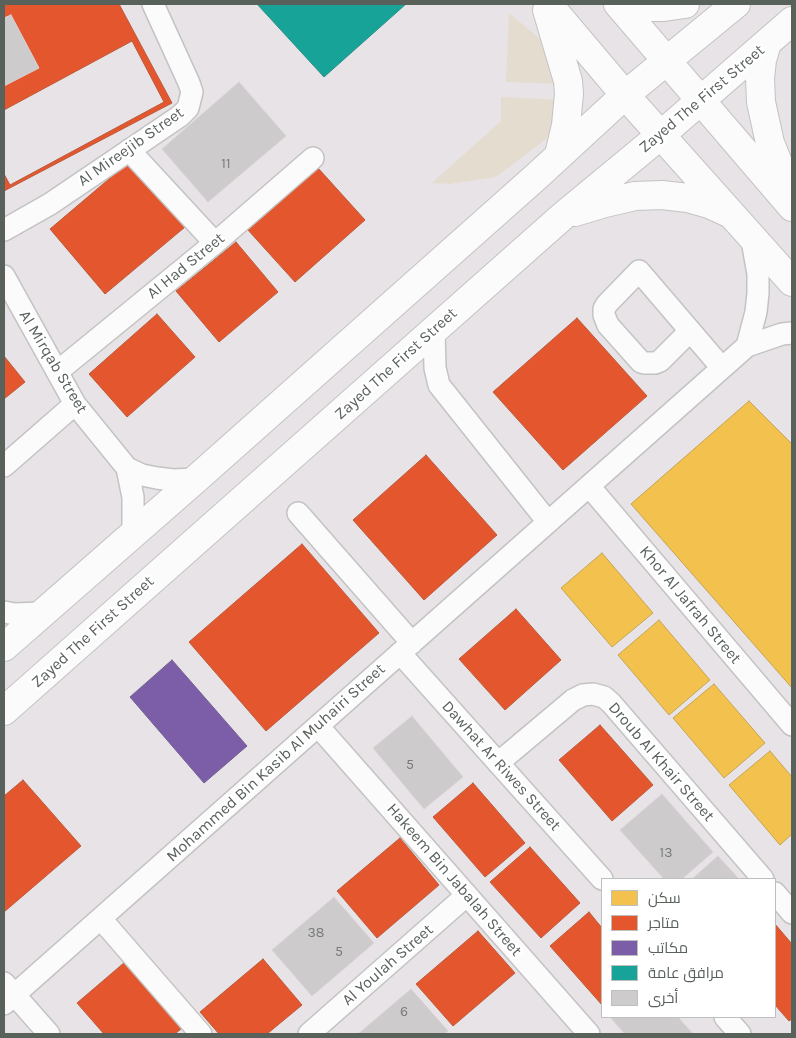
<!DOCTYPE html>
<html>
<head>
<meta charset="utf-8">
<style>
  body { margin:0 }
  #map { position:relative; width:796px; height:1038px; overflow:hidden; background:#e8e3e6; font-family:Karla,Cairo,sans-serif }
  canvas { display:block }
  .frame { position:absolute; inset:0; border:5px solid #59615b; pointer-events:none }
  .legend { position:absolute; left:601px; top:878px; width:175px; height:140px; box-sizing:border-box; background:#fff; border:1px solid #bdc0bd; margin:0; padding:6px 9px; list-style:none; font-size:15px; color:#59615b }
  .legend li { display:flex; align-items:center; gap:10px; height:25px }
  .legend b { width:25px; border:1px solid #bdc0bd }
</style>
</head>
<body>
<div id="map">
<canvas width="796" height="1038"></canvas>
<div class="frame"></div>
<ul class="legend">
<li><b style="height:14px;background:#f2c14e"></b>سكن</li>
<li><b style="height:14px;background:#e4572e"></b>متاجر</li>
<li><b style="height:14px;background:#7b5ea7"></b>مكاتب</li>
<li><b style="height:14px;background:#17a398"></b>مرافق عامة</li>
<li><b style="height:14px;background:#cecbcc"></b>أخرى</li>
</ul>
</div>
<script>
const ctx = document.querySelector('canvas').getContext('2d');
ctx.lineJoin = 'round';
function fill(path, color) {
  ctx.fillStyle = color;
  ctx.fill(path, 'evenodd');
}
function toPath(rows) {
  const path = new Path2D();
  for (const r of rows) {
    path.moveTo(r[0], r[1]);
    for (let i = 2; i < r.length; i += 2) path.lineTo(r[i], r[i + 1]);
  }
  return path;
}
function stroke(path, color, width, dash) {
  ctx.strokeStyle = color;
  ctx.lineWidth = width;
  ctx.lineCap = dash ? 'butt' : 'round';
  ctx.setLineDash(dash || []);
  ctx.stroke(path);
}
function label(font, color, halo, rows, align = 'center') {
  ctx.font = font + ' Karla,sans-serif';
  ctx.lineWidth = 5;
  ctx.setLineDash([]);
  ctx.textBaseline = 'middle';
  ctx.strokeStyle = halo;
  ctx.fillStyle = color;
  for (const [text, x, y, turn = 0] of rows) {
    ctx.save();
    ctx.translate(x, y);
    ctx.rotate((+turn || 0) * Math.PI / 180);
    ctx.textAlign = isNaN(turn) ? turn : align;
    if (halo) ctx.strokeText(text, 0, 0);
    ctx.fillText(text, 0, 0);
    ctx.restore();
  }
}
fill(toPath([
  [509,13,545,43,565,84,506,82],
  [501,97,564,100,546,139,496,177,450,184,432,183,501,121]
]), '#e5dcd0');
const homes = toPath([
  [749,401,792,444,792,688,631,504,749,401],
  [602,553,653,613,612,647,561,588,602,553],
  [659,620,710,680,669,715,618,655,659,620],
  [714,684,765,743,724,778,673,718,714,684],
  [770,751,792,777,792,834,780,845,729,785,770,751]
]);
fill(homes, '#f2c14e');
stroke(homes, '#c4a452', 1);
const shops = toPath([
  [4,4,119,4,172,103,4,191,4,4],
  [132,41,164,102,10,185,4,174,4,110,132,41],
  [129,162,185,227,105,294,50,229,129,162],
  [318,168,365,220,295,282,248,230,318,168],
  [236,242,278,292,219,342,176,291,236,242],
  [157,314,195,357,127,417,89,374,157,314],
  [577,318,647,396,563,470,493,392,577,318],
  [4,356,25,382,4,399,4,356],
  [426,455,497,535,424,600,353,520,426,455],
  [302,544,379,633,266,731,189,642,302,544],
  [516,609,561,660,505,710,459,659,516,609],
  [600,725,653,785,612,821,559,760,600,725],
  [23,780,81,846,4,912,4,796,23,780],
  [473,783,525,843,485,877,433,817,473,783],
  [400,838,439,885,377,938,337,891,400,838],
  [530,847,580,903,541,938,490,882,530,847],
  [589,912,602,928,602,1005,550,946,589,912],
  [775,924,792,944,792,1019,789,1021,775,1005,775,924],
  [478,931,515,973,453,1026,416,984,478,931],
  [263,959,302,1005,267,1034,219,1034,200,1012,263,959],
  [125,962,182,1028,175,1034,104,1034,77,1003,125,962]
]);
fill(shops, '#e4572e');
stroke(shops, '#ba5a3c', 1);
const offices = toPath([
  [172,660,247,746,204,783,130,697,172,660]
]);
fill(offices, '#7b5ea7');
stroke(offices, '#715f90', 1);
const public = toPath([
  [257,4,406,4,324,77,257,4]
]);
fill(public, '#17a398');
stroke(public, '#2b8f86', 1);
const building = toPath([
  [11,15,39,68,4,86,4,18,11,15],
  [239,82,286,136,208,202,162,149,239,82],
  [412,716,463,777,424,809,373,748,412,716],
  [662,794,713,852,682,879,664,879,620,830,662,794],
  [718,856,739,879,692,879,718,856],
  [334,897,374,943,312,996,272,950,334,897],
  [411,989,448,1031,444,1034,358,1034,411,989],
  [610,1017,678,1017,693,1034,625,1034,610,1017]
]);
fill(building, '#cecbcc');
stroke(building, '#d8d2d6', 1);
const minor = toPath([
  [129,150,215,243],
  [4,230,50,204,180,116,188,108,192,92,189,83,153,4],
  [4,276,75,404,127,468,133,497,133,532],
  [434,330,435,368,439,385,548,522],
  [690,331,660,361,655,363,645,363,641,362,608,325,604,315,604,309,607,304,639,271,722,368],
  [747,346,756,312,758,293,758,274,751,235],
  [57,372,215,243,313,158],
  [4,466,75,404],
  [127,468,142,475,157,478,173,480,196,479],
  [589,486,792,725],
  [298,513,412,643],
  [4,612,15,614,42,613],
  [400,653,602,879],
  [318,726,589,1034],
  [498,763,573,700,583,695,593,694,604,697,611,703,763,879],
  [775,893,792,913],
  [101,919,201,1034],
  [4,983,49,1034],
  [4,1004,747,346,782,334,792,333],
  [725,1017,740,1034],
  [309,1034,467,895]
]);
const secondary = toPath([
  [548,4,625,95,792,282],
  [618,4,792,207],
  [629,4,648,7,664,7,685,4],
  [547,10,568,81,569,94,566,125,559,155],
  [767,43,762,60,760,78,761,102,770,143,791,195],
  [575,212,605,203,635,196,662,195,688,198,709,204,729,213],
  [4,647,196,479,537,176,625,95,736,4],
  [4,711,564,215,662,134,792,21]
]);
stroke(minor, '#c3c3c3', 24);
stroke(secondary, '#c3c3c2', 30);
stroke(minor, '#fcfbfb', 21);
stroke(secondary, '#fcfbfb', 28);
label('14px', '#787c78', null, [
  ["11",226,164],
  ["5",410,765],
  ["13",666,853],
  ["38",316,933],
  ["5",339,952],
  ["6",404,1012]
]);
label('16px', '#59615b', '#fff', [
  ["Zayed The First Street",702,99,-40],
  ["Al Mireejib Street",131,147,-35],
  ["Al Had Street",186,266,-39],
  ["Al Mirqab Street",53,362,59],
  ["Zayed The First Street",396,364,-42],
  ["Khor Al Jafrah Street",690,605,50],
  ["Zayed The First Street",93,632,-42],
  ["Droub Al Khair Street",661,762,49],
  ["Mohammed Bin Kasib Al Muhairi Street",276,763,-42],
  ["Dawhat Ar Riwes Street",501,766,48],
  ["Hakeem Bin Jabalah Street",454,880,49],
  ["Al Youlah Street",388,965,-41]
]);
</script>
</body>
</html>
